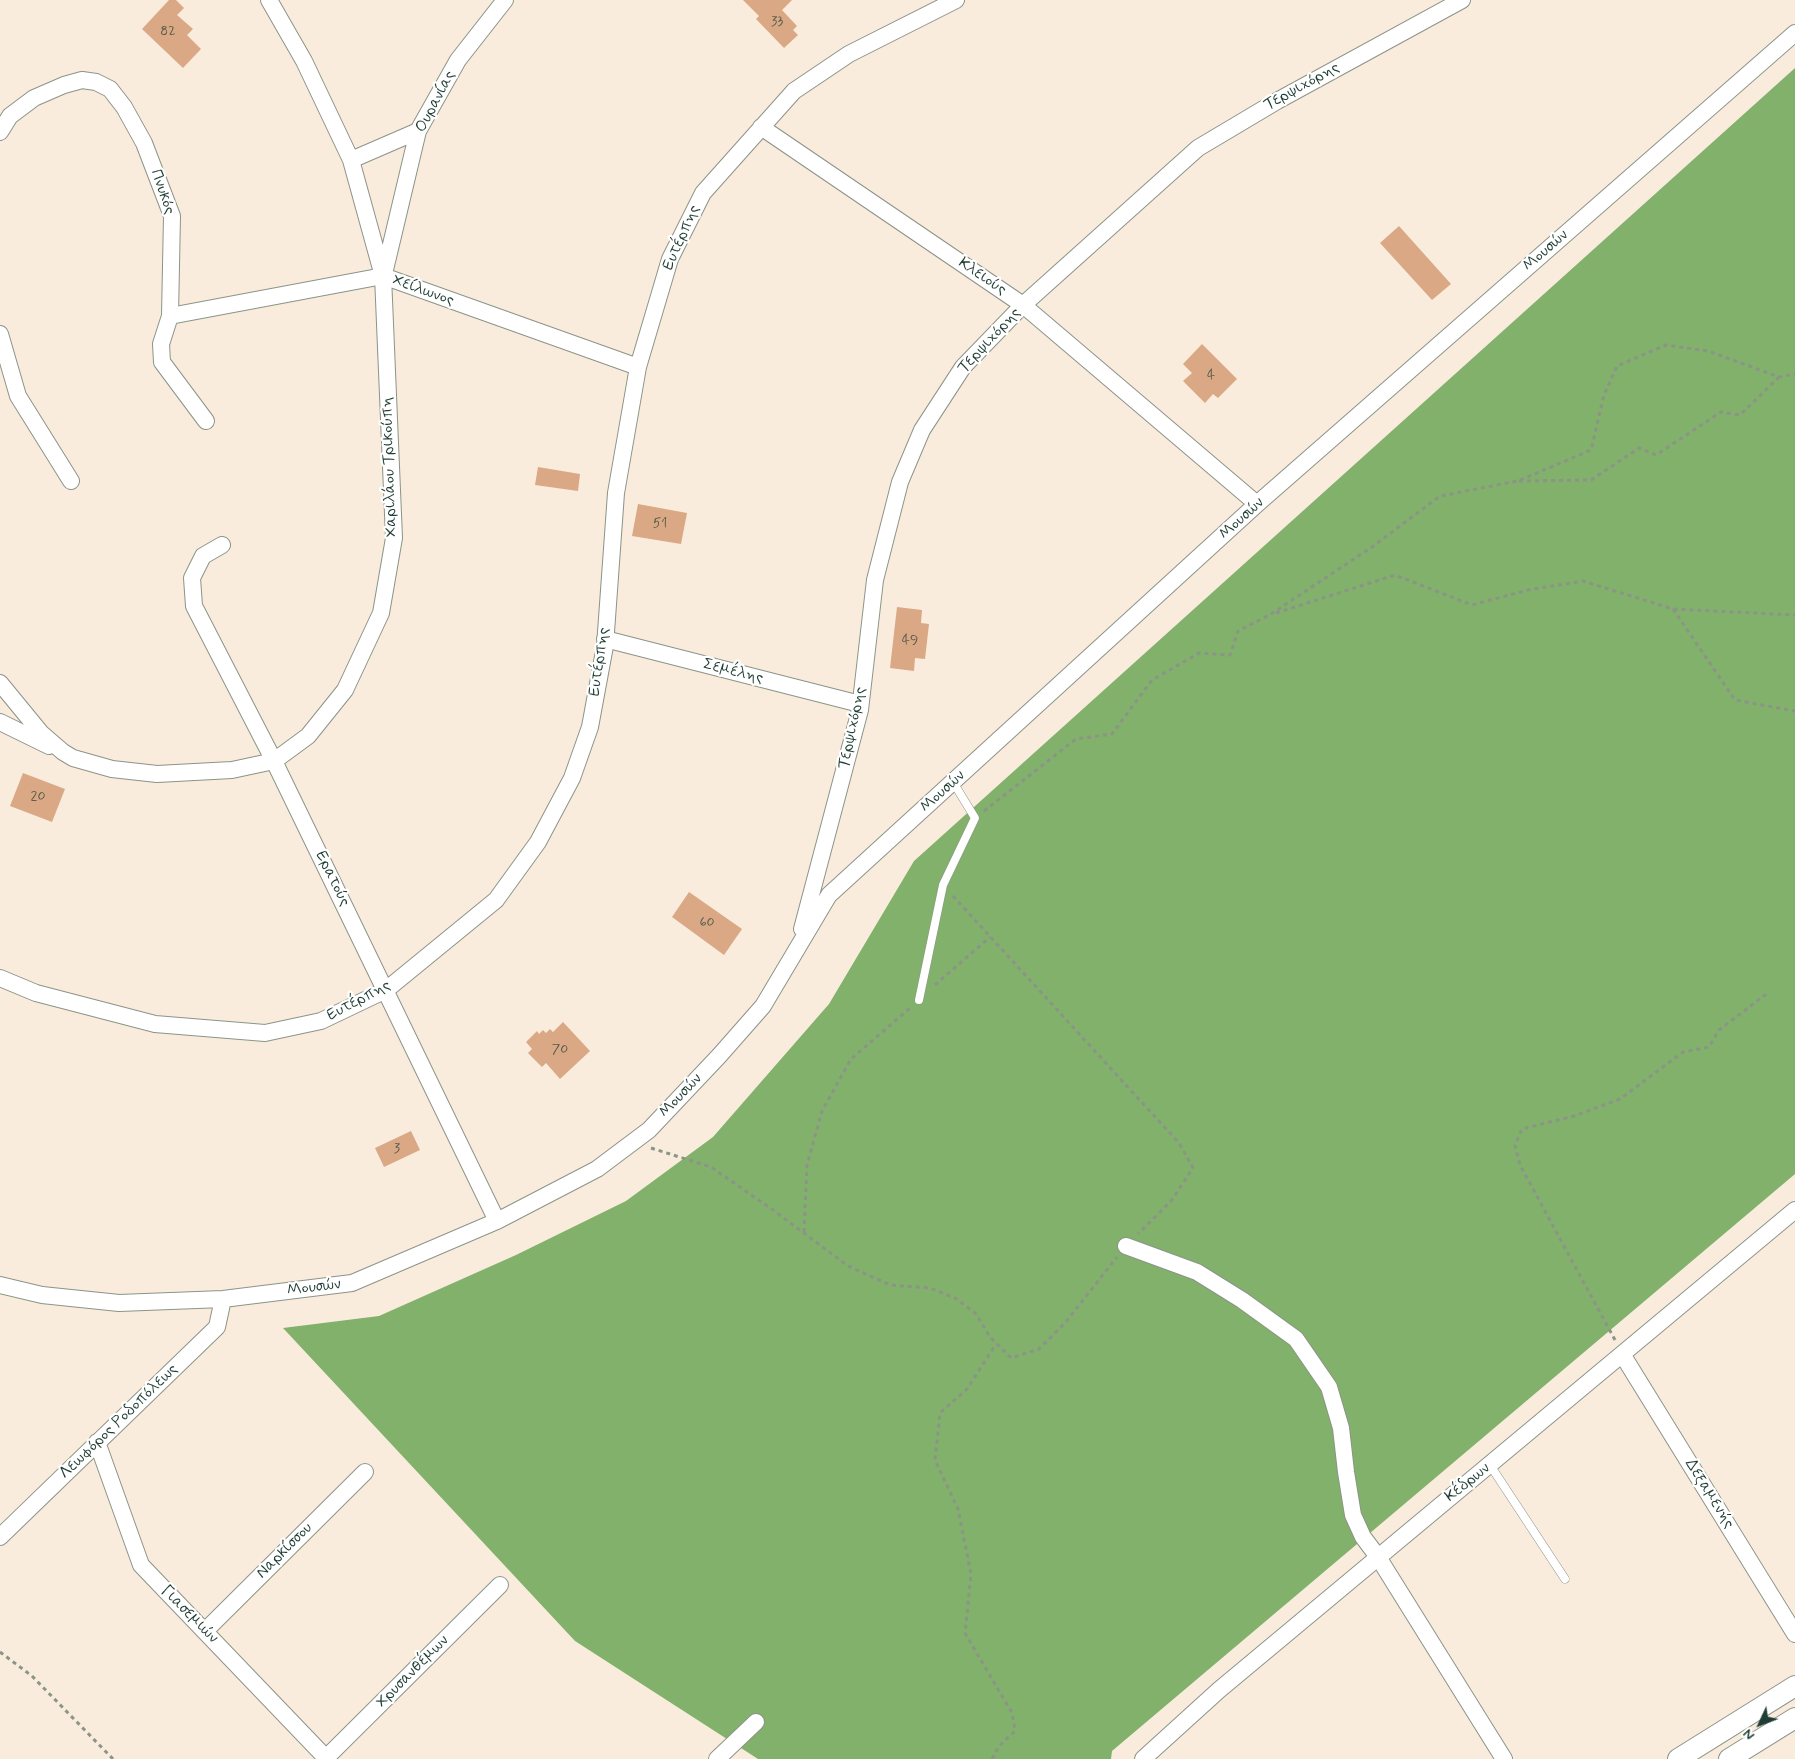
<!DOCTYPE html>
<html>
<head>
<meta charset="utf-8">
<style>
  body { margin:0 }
  #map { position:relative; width:1795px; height:1759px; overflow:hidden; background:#f9ecdd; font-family:Mynerve,sans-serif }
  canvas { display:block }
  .north { position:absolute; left:1735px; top:1699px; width:50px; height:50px; -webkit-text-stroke:4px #fff; paint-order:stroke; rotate:227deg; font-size:14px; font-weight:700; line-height:20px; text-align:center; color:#1f3d34 }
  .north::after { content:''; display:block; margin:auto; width:18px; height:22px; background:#1f3d34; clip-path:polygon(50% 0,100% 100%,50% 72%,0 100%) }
</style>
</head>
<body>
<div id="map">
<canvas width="1795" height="1759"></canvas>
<div class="north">N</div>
</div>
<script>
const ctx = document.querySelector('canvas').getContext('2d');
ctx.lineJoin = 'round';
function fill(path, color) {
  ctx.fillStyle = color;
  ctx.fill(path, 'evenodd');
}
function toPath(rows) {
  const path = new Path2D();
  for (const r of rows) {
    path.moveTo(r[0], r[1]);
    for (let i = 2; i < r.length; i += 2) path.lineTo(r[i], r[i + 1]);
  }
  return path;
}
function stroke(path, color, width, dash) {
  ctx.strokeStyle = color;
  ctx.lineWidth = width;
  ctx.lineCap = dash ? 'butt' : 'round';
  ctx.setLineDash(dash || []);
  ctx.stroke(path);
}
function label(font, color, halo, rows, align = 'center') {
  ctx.font = font + ' Mynerve,sans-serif';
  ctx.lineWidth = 4.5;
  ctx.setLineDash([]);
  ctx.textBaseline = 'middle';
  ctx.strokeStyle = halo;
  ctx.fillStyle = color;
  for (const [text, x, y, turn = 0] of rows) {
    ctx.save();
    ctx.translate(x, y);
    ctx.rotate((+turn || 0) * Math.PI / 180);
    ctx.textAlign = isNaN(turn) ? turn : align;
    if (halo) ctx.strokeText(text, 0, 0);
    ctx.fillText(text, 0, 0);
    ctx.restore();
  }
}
fill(toPath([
  [1795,68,1795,1174,1112,1751,1111,1759,758,1759,575,1641,283,1328,379,1316,516,1255,626,1201,713,1137,829,1004,914,861]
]), '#81b16b');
fill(toPath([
  [169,0,176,0,184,8,177,15,193,29,187,35,201,49,183,68,142,29],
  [743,0,792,0,782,10,797,26,793,30,798,35,784,48,756,19,759,16],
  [1399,226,1451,284,1432,300,1380,243],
  [1202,344,1237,379,1218,398,1213,394,1205,403,1183,381,1192,373,1183,364],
  [538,467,580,474,578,491,535,485],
  [638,504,687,513,681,544,632,536],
  [897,607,922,610,921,623,929,624,925,659,915,658,914,671,890,668],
  [23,773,65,789,52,822,10,806],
  [689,892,742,929,724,955,672,917],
  [563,1022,590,1051,560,1079,546,1063,542,1067,528,1053,532,1049,526,1042,537,1031,539,1034,543,1030,546,1033,550,1029,553,1032],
  [411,1131,420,1150,384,1167,375,1148]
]), '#daa885');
const service = toPath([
  [919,1000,943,885,975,818,953,782],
  [1490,1465,1565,1579]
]);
const minor = toPath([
  [761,127,1023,305,1257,504],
  [0,132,10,116,34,98,64,85,82,80,96,82,110,89,124,107,144,143,172,216,170,316,161,344,162,362,206,421],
  [351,160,418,131],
  [384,274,418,131,458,60,505,0],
  [170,316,383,276,638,367],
  [0,334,18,396,71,481],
  [222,545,203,556,192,578,194,606,274,761,497,1221],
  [605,639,860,704],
  [0,683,41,733,63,752,73,758,112,769,157,774,232,770,274,761,308,736,345,690,381,613,394,538,383,276,351,160,304,61,269,0],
  [0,722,49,746],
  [802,929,860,710,875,580,900,482,922,430,963,367,1023,305,1198,148,1277,101,1462,0],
  [0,978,36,993,155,1024,265,1033,321,1021,386,990,496,900,538,842,572,778,590,727,605,646,616,493,638,367,670,259,703,193,794,91,849,54,956,0],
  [1126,1246,1197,1272,1242,1300,1296,1339,1329,1387,1341,1428,1346,1472,1353,1515,1363,1537,1378,1557,1504,1759],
  [0,1285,42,1295,119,1303,223,1299,352,1283,497,1221,597,1169,649,1130,719,1056,763,1006,829,895,1257,504,1795,33],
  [1622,1354,1795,1634],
  [97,1442,141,1565,327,1759],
  [0,1537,217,1327,223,1299],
  [205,1631,365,1472],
  [325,1759,500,1585],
  [717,1759,756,1722],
  [1143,1759,1219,1690,1795,1210]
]);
const tertiary = toPath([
  [1678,1759,1795,1686],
  [1729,1759,1795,1718]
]);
stroke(service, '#8c9488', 9);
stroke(minor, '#8c9488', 18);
stroke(tertiary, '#8c9488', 22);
stroke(toPath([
  [1519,481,1591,480,1639,448,1656,455,1721,412,1740,415,1779,377],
  [1673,609,1735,700,1795,711],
  [1276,613,1395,575,1472,605,1528,590,1583,581,1673,609,1795,615],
  [984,811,1076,739,1112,734,1152,680,1199,653,1230,655,1238,631,1271,614,1372,547,1440,496,1518,481,1591,450,1604,395,1617,366,1666,345,1708,351,1779,377,1795,374],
  [953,896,1179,1143,1193,1168,1171,1201,1138,1234],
  [935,985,990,937],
  [651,1148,711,1167,773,1210,848,1266,890,1285,930,1288,957,1299,976,1314,990,1337,1011,1358,1039,1349,1065,1323,1117,1257],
  [804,1232,807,1165,822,1111,851,1059,910,1008],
  [1615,1340,1520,1165,1515,1145,1522,1129,1574,1116,1620,1099,1683,1052,1709,1047,1719,1030,1769,992],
  [0,1652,32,1676,113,1759],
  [992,1759,999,1746,1015,1731,1012,1713,965,1633,971,1574,958,1509,935,1460,940,1413,967,1389,996,1344]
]), '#8c9488', 3, [4, 4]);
stroke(service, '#fff', 8);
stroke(minor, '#fff', 16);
stroke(tertiary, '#fff', 20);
label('14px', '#4e5848', null, [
  ["33",777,22],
  ["82",168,32],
  ["4",1211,376],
  ["51",660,524],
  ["49",910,641],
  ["20",38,797],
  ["60",707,923],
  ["70",560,1050],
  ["3",397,1149]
]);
label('16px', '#1f3d34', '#fff', [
  ["Τερψιχόρης",1302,87,-29],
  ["Ουρανίας",436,102,-62],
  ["Πνυκός",162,192,71],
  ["Ευτέρπης",682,238,-66],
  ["Μουσών",1546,251,-41],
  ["Κλειούς",982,277,34],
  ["Χείλωνος",423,291,20],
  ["Τερψιχόρης",990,341,-47],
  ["Χαριλάου Τρικούπη",390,467,-92],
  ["Μουσών",1242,519,-42],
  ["Ευτέρπης",600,662,-82],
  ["Σεμέλης",733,672,14],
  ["Τερψιχόρης",853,728,-78],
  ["Μουσών",943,792,-42],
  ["Ερατούς",332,879,64],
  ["Ευτέρπης",359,1001,-28],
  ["Μουσών",681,1096,-46],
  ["Μουσών",314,1288,-7],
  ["Λεωφόρος Ροδοπόλεως",119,1422,-44],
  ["Κέδρων",1468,1483,-39],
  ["Δεξαμενής",1709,1494,58],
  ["Ναρκίσσου",285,1551,-45],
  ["Γιασεμιών",189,1615,45],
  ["Χρυσανθέμων",413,1672,-45]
]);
</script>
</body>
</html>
